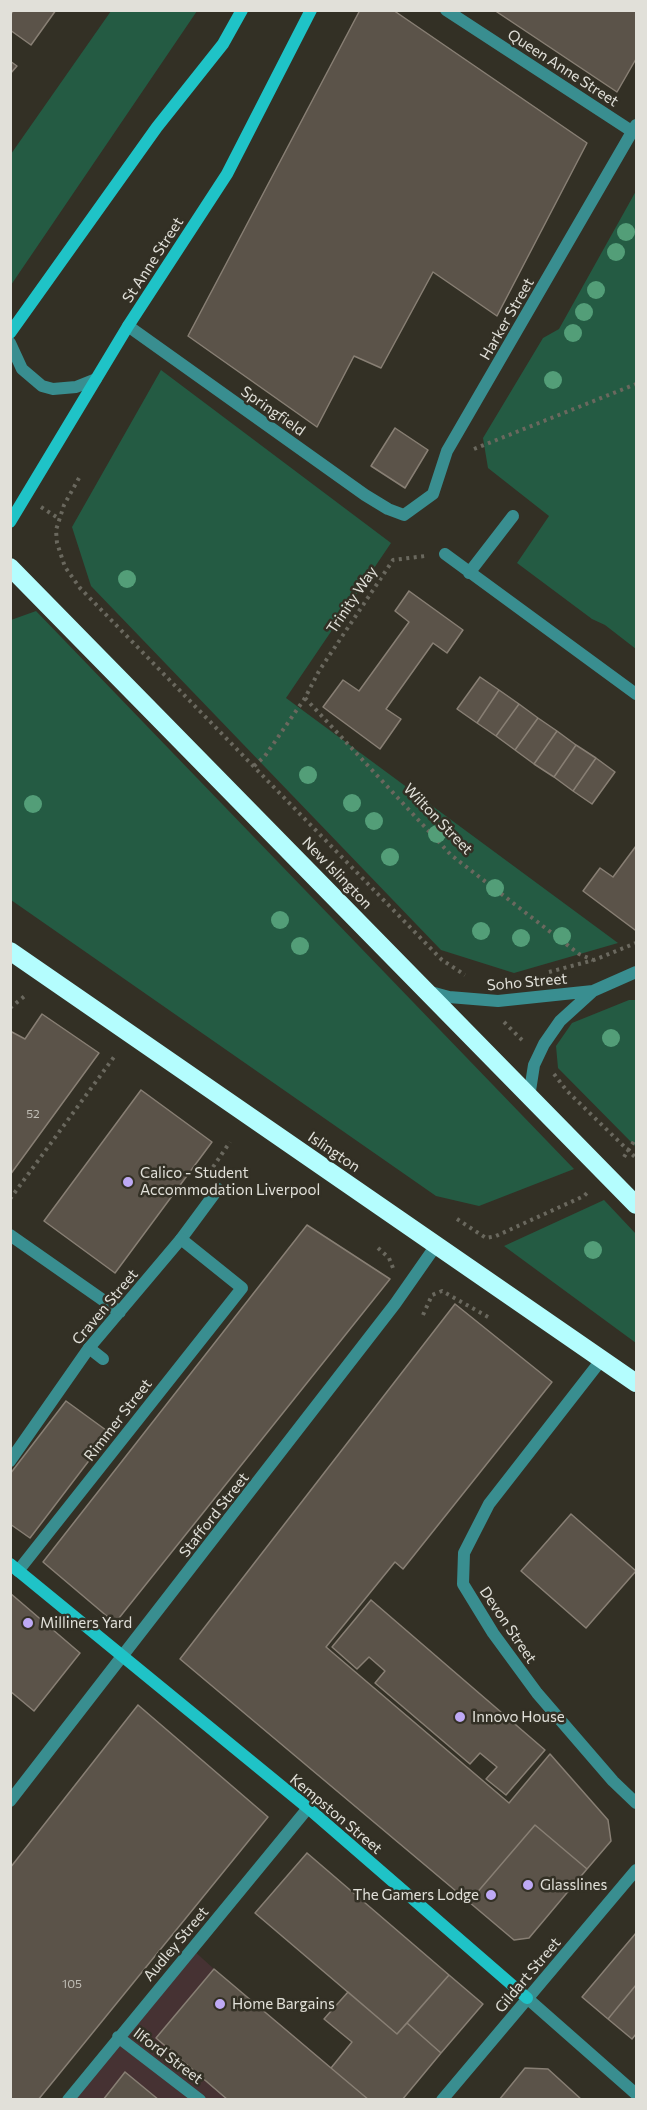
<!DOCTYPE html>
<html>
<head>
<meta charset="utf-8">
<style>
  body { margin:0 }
  #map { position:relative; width:647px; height:2110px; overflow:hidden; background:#333025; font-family:Commissioner,sans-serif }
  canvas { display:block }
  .frame { position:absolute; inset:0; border:12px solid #e1e0d9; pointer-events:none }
</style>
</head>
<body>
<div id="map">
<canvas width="647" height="2110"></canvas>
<div class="frame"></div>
</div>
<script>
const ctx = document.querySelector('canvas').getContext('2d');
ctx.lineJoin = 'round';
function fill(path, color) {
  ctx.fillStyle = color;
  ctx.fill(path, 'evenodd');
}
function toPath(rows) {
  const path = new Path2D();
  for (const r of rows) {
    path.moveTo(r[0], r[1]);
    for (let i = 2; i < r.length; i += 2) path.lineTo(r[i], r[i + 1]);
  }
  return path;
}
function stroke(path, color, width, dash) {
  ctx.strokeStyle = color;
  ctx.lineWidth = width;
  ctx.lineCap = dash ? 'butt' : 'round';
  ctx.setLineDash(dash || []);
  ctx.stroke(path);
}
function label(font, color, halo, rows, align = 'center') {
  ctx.font = font + ' Commissioner,sans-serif';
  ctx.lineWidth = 5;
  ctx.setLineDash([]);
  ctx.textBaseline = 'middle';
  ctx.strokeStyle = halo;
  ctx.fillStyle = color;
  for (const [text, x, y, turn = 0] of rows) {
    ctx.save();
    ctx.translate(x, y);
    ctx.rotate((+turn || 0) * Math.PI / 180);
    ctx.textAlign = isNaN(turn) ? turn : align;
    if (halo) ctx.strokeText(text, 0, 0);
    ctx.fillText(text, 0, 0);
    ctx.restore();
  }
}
fill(toPath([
  [192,1949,214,1969,369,2099,69,2100]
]), '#463233');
fill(toPath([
  [111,11,197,11,11,285,11,154],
  [636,191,636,649,605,625,592,619,517,563,549,516,488,468,483,438,543,338,559,329],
  [161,370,391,543,286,698,618,943,514,973,441,950,91,586,72,527],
  [36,611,574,1169,479,1206,436,1196,11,900,11,620],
  [629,1000,636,1000,636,1147,558,1068,556,1046,572,1023],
  [604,1200,636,1234,636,1343,504,1246]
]), '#245b43');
const building = toPath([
  [14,10,56,10,31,45,10,30,10,15,14,10],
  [360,10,393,10,587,143,497,316,433,272,381,368,354,356,317,427,188,336,360,10],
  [494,10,636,10,636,59,617,92,494,10],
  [10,61,17,66,10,74,10,61],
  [395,428,428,450,405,488,371,466,395,428],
  [409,591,463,630,447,653,433,643,386,709,401,719,380,749,323,707,343,680,359,691,409,622,395,611,409,591],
  [480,677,499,690,477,723,457,709,480,677],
  [499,690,519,704,496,736,477,723,499,690],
  [519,704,538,718,515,750,496,736,519,704],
  [538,718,557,731,534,764,515,750,538,718],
  [557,731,576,745,554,777,534,764,557,731],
  [576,745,596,758,573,791,554,777,576,745],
  [596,758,615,772,592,804,573,791,596,758],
  [636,846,636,929,635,930,583,891,600,868,613,877,636,846],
  [42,1014,99,1053,10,1175,10,1031,25,1039,42,1014],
  [141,1090,212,1142,115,1273,44,1221,141,1090],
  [307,1225,390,1279,115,1623,43,1562,307,1225],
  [455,1304,552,1382,403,1569,395,1562,326,1647,509,1803,550,1754,608,1820,611,1841,587,1869,535,1825,469,1902,180,1659,455,1304],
  [66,1401,110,1433,30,1538,10,1524,10,1474,66,1401],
  [571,1514,636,1571,586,1628,521,1571,571,1514],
  [10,1593,80,1653,34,1711,10,1691,10,1593],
  [371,1600,545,1750,506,1795,486,1779,497,1767,480,1753,470,1764,375,1683,385,1671,369,1657,357,1669,332,1647,371,1600],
  [138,1705,268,1817,38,2100,10,2100,10,1868,138,1705],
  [535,1825,587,1869,529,1938,514,1940,469,1902,535,1825],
  [307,1853,449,1975,397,2034,255,1913,307,1853],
  [636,1933,636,1985,608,2019,582,1997,636,1933],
  [214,1969,331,2068,369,2100,228,2100,156,2038,214,1969],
  [449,1975,483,2004,441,2053,407,2023,449,1975],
  [636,1985,636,2034,632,2039,608,2019,636,1985],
  [348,1992,397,2034,407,2023,441,2053,402,2100,369,2100,331,2068,352,2042,324,2019,348,1992],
  [525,2068,548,2069,582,2100,499,2100,525,2068],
  [125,2072,159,2100,103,2100,125,2072]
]);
fill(building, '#5b5349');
stroke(building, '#887f74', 1.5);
stroke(toPath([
  [474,449,636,384],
  [79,478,64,505,56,530,57,543,65,567,80,588,442,960,465,975],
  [41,507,58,518],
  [305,698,451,855,579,954,593,960],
  [254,766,265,756,305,698,319,671,393,560,425,556],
  [549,972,594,960,636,943],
  [10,1008,26,995],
  [504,1022,522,1040],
  [554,1074,567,1091,636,1158],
  [624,1157,636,1138],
  [213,1167,230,1142],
  [10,1199,114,1057],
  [457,1219,486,1238,496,1236,584,1196,588,1192],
  [378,1248,389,1258,393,1268],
  [423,1315,432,1295,442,1291,490,1318]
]), '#6a685e', 4, [3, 4.5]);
stroke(toPath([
  [10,343,22,369,42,386,53,389,76,387,96,379],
  [181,1239,218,1189],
  [89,1348,103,1359]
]), '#398e90', 12);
stroke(toPath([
  [446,10,633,132],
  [128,326,365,495,388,509,404,515,433,494,447,451,636,125],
  [445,554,636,694],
  [469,573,513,516],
  [427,991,449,997,498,1001,593,991,636,972],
  [529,1097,534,1065,544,1044,560,1021,593,991],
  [10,1235,120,1312],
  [602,1359,489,1504,464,1553,463,1584,493,1633,537,1693,613,1781,636,1803],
  [10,1461,89,1348,181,1239,242,1288,18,1571],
  [10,1801,395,1304,437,1244],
  [527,1998,636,2094],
  [118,2037,200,2100],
  [68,2100,308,1808],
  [442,2100,636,1870]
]), '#398e90', 12);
stroke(toPath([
  [10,333,157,127,223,44,242,10],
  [10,522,128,326,227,174,311,10],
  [10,1564,308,1808,527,1998]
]), '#1fc3c7', 12);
stroke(toPath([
  [10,567,636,1205],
  [10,951,636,1383]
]), '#b4fdfe', 18);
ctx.fillStyle = '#539e78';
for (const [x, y] of [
  [626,232],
  [616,252],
  [596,290],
  [584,312],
  [573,333],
  [553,380],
  [127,579],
  [308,775],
  [352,803],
  [33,804],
  [374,821],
  [437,834],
  [390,857],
  [495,888],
  [280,920],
  [481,931],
  [562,936],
  [521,938],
  [300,946],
  [611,1038],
  [593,1250]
]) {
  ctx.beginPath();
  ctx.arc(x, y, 9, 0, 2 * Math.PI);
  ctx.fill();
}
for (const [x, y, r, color] of [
  [128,1182,6,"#bea9f5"],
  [28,1623,6,"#bea9f5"],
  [460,1717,6,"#bea9f5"],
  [528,1885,6,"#bea9f5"],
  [491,1895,6,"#bea9f5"],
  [220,2004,6,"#bea9f5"]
]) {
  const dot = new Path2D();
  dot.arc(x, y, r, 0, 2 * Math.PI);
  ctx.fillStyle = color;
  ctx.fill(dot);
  stroke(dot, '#333025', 2);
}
label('12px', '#c0bdb5', null, [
  ["52",33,1114],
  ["105",72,1984]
]);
label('15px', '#e1e0d9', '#333025', [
  ["Queen Anne Street",563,68,33],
  ["St Anne Street",153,260,-57],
  ["Harker Street",507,319,-60],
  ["Springfield",273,411,35],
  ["Trinity Way",352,600,-56],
  ["Wilton Street",438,819,46],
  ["New Islington",337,873,46],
  ["Soho Street",527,982,-5],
  ["Islington",334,1152,34],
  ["Craven Street",105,1307,-50],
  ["Rimmer Street",118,1420,-52],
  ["Stafford Street",214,1515,-52],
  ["Devon Street",508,1625,56],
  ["Kempston Street",336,1814,40],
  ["Audley Street",176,1944,-50],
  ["Gildart Street",528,1975,-50],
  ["Ilford Street",168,2056,37]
]);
label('15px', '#e1e0d9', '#333025', [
  ["Calico - Student",140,1173],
  ["Accommodation Liverpool",140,1190],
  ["Milliners Yard",40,1623],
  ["Innovo House",472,1717],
  ["Glasslines",540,1885],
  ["The Gamers Lodge",479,1895,"right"],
  ["Home Bargains",232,2004]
], 'left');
</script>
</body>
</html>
